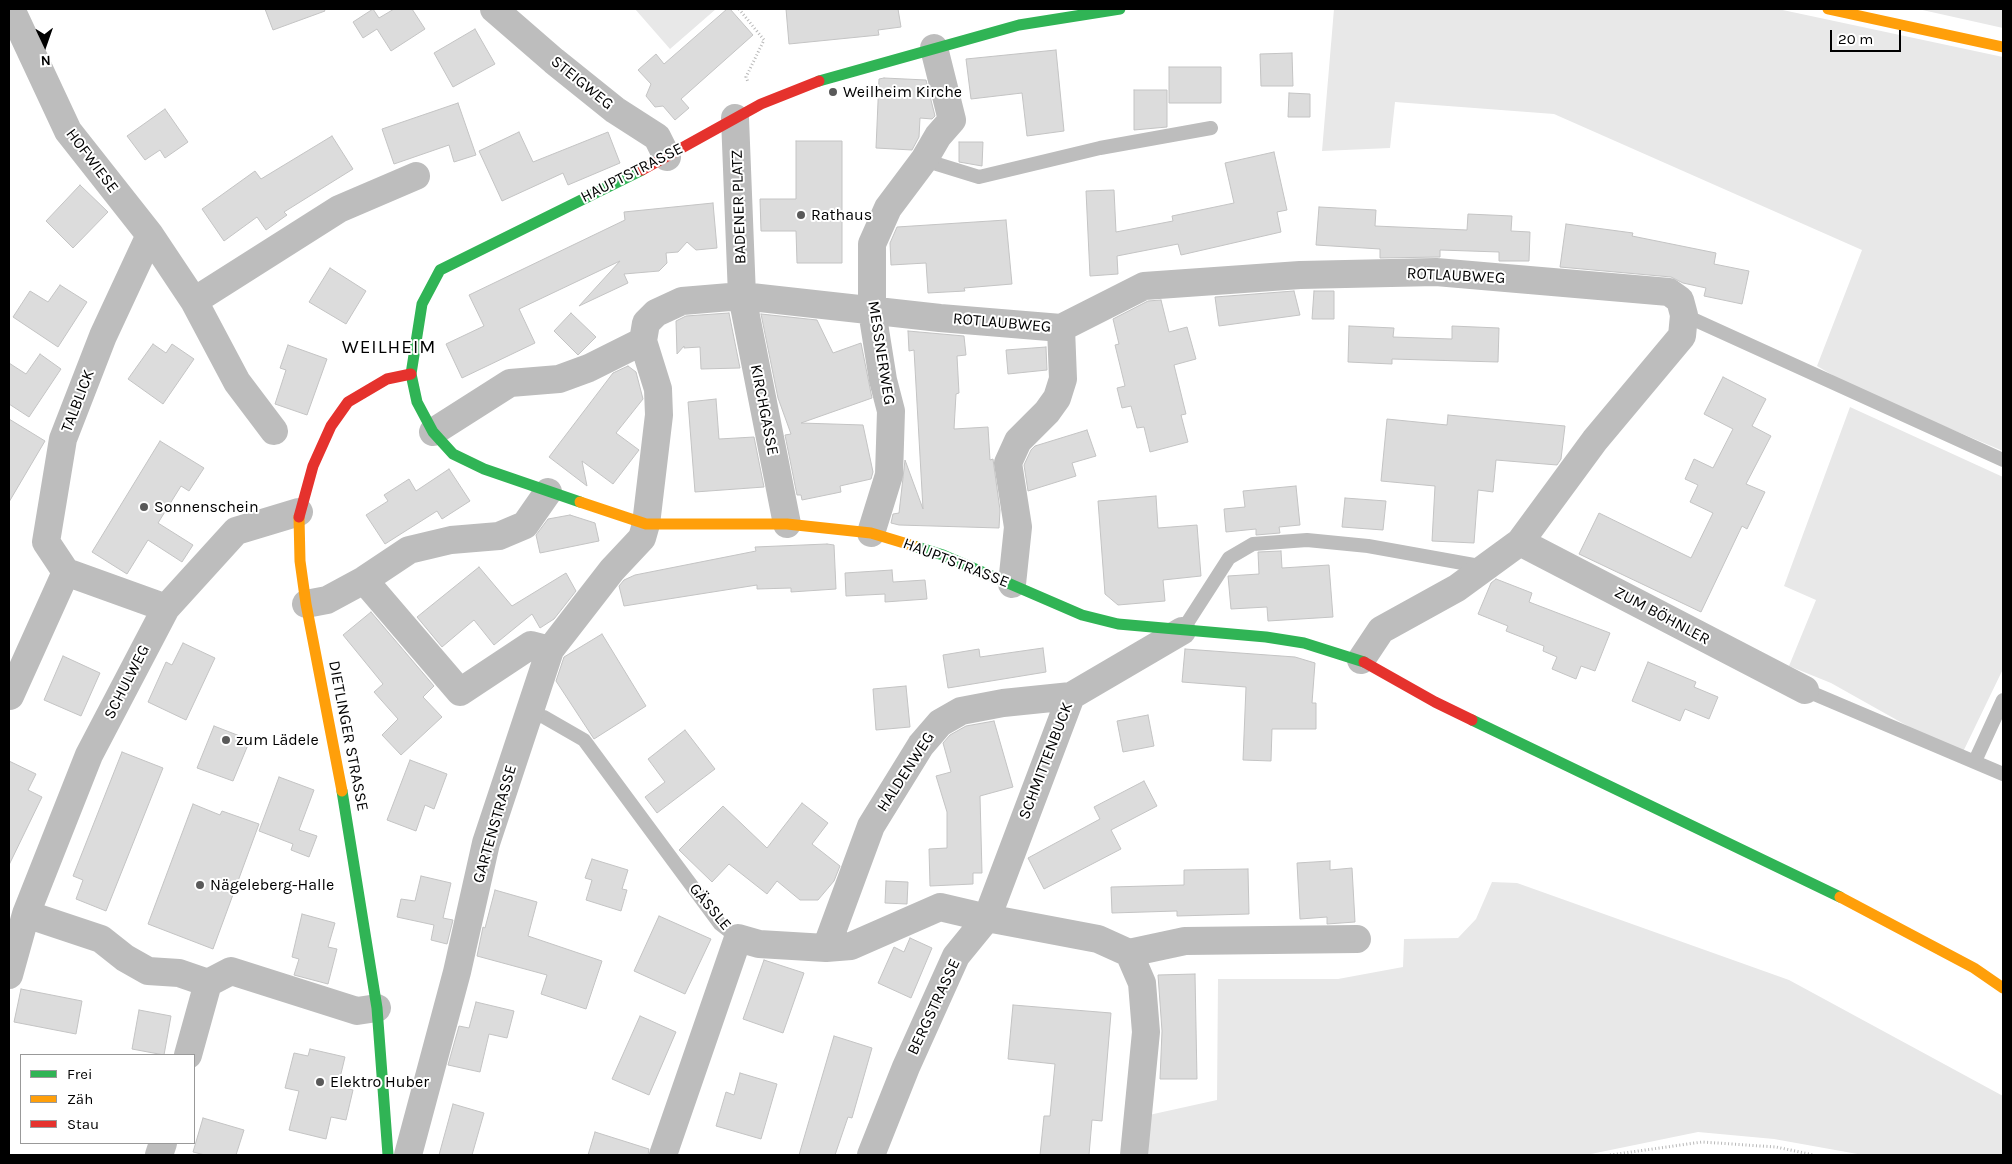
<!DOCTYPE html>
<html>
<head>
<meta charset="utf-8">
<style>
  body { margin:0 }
  #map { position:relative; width:2012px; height:1164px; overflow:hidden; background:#fff; font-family:Karla,sans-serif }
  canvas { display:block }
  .frame { position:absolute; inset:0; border:10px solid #000; pointer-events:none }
  .legend { position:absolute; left:20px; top:1054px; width:175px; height:90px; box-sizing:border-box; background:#fff; border:1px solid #999; margin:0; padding:6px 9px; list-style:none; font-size:15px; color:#000 }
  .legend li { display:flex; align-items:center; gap:10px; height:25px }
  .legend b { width:25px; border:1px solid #999 }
  .north { position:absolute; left:20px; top:20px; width:50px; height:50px; -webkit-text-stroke:4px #fff; paint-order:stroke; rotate:177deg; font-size:14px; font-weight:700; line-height:20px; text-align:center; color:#000 }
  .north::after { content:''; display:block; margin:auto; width:18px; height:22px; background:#000; clip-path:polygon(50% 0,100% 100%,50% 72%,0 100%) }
  .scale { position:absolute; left:1830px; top:30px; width:71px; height:22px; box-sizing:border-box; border:2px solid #000; border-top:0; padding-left:6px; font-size:15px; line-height:18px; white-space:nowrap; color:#000; -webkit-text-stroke:4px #fff; paint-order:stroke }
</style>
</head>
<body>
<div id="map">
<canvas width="2012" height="1164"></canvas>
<div class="frame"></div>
<ul class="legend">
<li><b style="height:6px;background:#30b455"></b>Frei</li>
<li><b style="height:6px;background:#ff9f0a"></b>Zäh</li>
<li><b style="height:6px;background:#e5322d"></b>Stau</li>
</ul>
<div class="north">N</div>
<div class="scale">20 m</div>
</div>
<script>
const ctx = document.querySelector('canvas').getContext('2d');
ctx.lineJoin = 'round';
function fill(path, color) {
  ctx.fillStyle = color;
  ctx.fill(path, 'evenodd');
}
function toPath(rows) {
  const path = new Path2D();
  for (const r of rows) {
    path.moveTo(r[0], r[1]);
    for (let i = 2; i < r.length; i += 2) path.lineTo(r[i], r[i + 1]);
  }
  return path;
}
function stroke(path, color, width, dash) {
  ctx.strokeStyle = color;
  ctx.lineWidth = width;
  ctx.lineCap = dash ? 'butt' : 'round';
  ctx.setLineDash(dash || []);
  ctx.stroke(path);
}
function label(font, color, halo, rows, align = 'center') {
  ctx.font = font + ' Karla,sans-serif';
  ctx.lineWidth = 4;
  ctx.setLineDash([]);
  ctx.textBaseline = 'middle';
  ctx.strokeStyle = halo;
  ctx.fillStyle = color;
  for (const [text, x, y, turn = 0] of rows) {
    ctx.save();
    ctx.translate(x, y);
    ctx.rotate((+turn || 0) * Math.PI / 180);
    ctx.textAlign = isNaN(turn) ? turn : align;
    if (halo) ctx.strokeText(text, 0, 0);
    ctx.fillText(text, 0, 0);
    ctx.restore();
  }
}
fill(toPath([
  [635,9,716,9,670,49],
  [1334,9,1778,9,2003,57,2003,451,1856,389,1817,366,1862,250,1554,114,1395,102,1390,148,1322,151],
  [1918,9,2003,9,2003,28],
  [1850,407,2003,477,2003,669,1961,756,1831,683,1789,666,1816,600,1784,586],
  [1492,882,1517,883,1789,980,2003,1096,2003,1155,1863,1155,1774,1139,1698,1132,1586,1155,1148,1155,1149,1115,1217,1100,1218,979,1338,979,1403,967,1404,939,1458,938,1476,919]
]), '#e8e8e8');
const building = toPath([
  [265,9,324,9,325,11,273,30,265,9],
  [373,9,379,18,394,9,412,9,425,29,391,51,377,29,363,38,353,22,373,9],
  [727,9,730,9,753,35,681,99,689,108,675,120,663,106,655,107,646,96,651,84,638,70,656,54,664,64,727,9],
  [786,9,898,9,901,27,878,30,879,35,789,44,786,9],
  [475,29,495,64,453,87,434,53,475,29],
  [1056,50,1064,131,1027,136,1022,93,971,99,966,59,1056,50],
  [1292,53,1293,86,1261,86,1260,54,1292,53],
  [1169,67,1221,67,1221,103,1169,103,1169,67],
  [884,78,926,80,935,116,932,119,920,118,919,137,912,150,876,148,879,79,884,78],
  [1134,90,1167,90,1167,127,1134,130,1134,90],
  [1289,93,1310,94,1310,117,1288,117,1289,93],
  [458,103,476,155,454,162,449,145,394,164,382,129,458,103],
  [165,109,188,142,165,158,160,150,145,160,127,136,165,109],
  [519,132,533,162,608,132,620,163,568,185,563,173,502,201,479,151,519,132],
  [332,136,353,169,284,212,287,215,266,230,257,217,224,241,202,209,255,171,261,179,332,136],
  [796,141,842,141,842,263,797,263,796,231,761,231,760,199,796,199,796,141],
  [959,142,983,142,982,166,959,162,959,142],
  [1274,152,1287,210,1277,212,1281,232,1181,255,1178,244,1117,256,1118,274,1090,276,1086,191,1114,190,1116,232,1173,221,1172,216,1234,203,1225,163,1274,152],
  [80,185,108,212,73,248,46,221,80,185],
  [713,203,717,248,696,250,687,242,678,252,666,253,667,263,659,271,624,274,628,283,579,306,620,261,519,309,535,343,462,378,446,344,484,326,469,295,625,220,624,212,713,203],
  [1319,207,1376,210,1375,226,1467,230,1468,214,1512,216,1511,231,1530,232,1529,261,1499,261,1499,252,1440,250,1440,257,1380,258,1380,249,1316,245,1319,207],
  [1006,220,1012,284,964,288,965,291,928,293,926,263,891,265,890,243,897,227,1006,220],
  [1566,224,1633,233,1632,236,1716,253,1714,264,1749,271,1742,304,1704,296,1706,288,1683,283,1671,277,1560,267,1566,224],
  [330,268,366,291,346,324,309,302,330,268],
  [60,285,87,302,58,347,13,317,30,291,48,302,60,285],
  [1294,291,1300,315,1219,326,1215,297,1294,291],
  [1314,291,1334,291,1334,319,1312,319,1314,291],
  [1161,300,1169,332,1187,327,1196,359,1174,365,1186,414,1181,415,1188,442,1150,452,1144,427,1137,428,1131,406,1122,408,1117,388,1125,386,1115,345,1119,344,1113,319,1148,301,1161,300],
  [571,313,596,337,578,355,554,331,571,313],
  [729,313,740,368,701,369,700,347,684,348,684,346,677,354,676,321,686,316,729,313],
  [761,314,817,320,833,353,861,343,872,398,801,423,863,425,873,472,871,479,840,486,841,492,802,500,801,495,797,495,785,435,791,434,778,398,761,314],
  [1349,326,1394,328,1393,337,1452,339,1452,326,1499,328,1498,362,1392,359,1392,364,1348,362,1349,326],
  [908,331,964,336,966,355,957,356,959,393,956,394,954,429,988,427,990,460,993,459,1000,510,999,528,899,525,891,523,893,514,899,513,905,460,923,509,914,350,909,351,908,331],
  [153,344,166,353,172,344,194,359,163,404,128,379,153,344],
  [288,345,327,359,307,415,275,404,286,370,280,368,288,345],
  [1046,347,1047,370,1008,374,1006,350,1046,347],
  [40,354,61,369,29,417,9,404,9,363,26,374,40,354],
  [628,366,636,372,643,399,616,433,639,450,613,484,582,461,587,486,549,457,613,373,628,366],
  [1723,377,1766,399,1752,426,1771,436,1746,484,1765,492,1747,529,1742,526,1701,612,1579,554,1599,513,1691,558,1713,513,1690,502,1698,485,1685,479,1694,459,1713,468,1733,429,1704,414,1723,377],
  [716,399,719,439,754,437,764,487,695,492,688,402,716,399],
  [1448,415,1565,426,1561,459,1557,465,1496,460,1493,492,1478,490,1474,543,1432,541,1435,486,1381,481,1387,419,1447,425,1448,415],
  [9,419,45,441,9,502,9,419],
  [1087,430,1096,456,1072,463,1076,476,1028,491,1024,465,1031,450,1035,446,1087,430],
  [160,441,204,468,189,491,181,486,158,523,193,545,182,562,148,540,127,574,92,552,160,441],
  [449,469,470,501,442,519,437,511,385,544,366,515,388,501,384,495,409,479,416,491,449,469],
  [1296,486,1300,525,1279,527,1280,533,1256,535,1256,529,1226,532,1224,509,1245,507,1243,491,1296,486],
  [1156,496,1158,528,1197,525,1201,576,1163,580,1165,601,1118,605,1105,594,1098,501,1156,496],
  [1345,498,1386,501,1383,530,1342,527,1345,498],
  [570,515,595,523,599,541,540,553,536,535,548,519,570,515],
  [827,544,834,545,836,589,791,592,791,588,757,589,757,585,624,606,619,586,624,580,635,575,756,551,755,547,827,544],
  [1281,551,1282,568,1329,565,1333,617,1268,621,1267,607,1231,609,1228,576,1259,574,1258,552,1281,551],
  [479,567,512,606,566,573,576,591,554,619,540,628,532,614,494,645,474,620,442,647,417,617,479,567],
  [892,570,893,582,925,580,927,599,885,602,885,594,846,596,845,573,892,570],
  [1496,579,1532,593,1529,602,1610,633,1595,671,1581,666,1576,679,1552,669,1557,657,1543,651,1544,646,1506,631,1508,626,1478,614,1491,583,1496,579],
  [371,612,434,686,423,697,442,717,401,755,382,735,398,719,374,692,383,684,343,635,371,612],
  [602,634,646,706,594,739,556,681,564,657,602,634],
  [183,643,215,658,186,720,148,702,166,662,172,665,183,643],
  [1043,648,1046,672,948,688,943,655,979,649,980,657,1043,648],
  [1185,649,1295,657,1315,663,1312,703,1316,703,1316,729,1272,729,1271,761,1243,760,1246,687,1182,682,1185,649],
  [63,656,100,673,81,716,44,700,63,656],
  [1648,662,1696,682,1694,687,1718,697,1709,719,1685,709,1680,721,1632,701,1648,662],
  [906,686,910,727,876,730,873,689,906,686],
  [1148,715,1154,746,1123,752,1117,721,1148,715],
  [994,721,1013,787,980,796,982,873,973,873,973,884,930,886,929,849,947,848,947,812,936,776,951,772,943,743,950,735,966,726,994,721],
  [214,726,250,740,233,781,197,768,214,726],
  [685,730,715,769,657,813,645,797,665,782,648,759,685,730],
  [122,752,163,768,106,911,76,899,83,880,73,876,122,752],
  [410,760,447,774,434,809,425,805,416,831,387,820,410,760],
  [9,761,36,774,28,790,42,797,9,865,9,761],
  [279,777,314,790,299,830,317,836,309,857,291,850,293,844,259,831,279,777],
  [1144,781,1157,806,1111,830,1121,849,1044,889,1028,858,1100,819,1094,807,1144,781],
  [802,803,828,823,812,844,840,866,834,881,818,900,800,900,777,881,767,894,729,864,712,882,679,850,723,806,767,848,802,803],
  [193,804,220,815,222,811,259,824,213,949,148,924,193,804],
  [592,859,628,870,622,889,627,890,621,911,586,900,592,880,585,878,592,859],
  [1330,861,1330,870,1352,868,1355,922,1327,924,1327,917,1300,919,1297,863,1330,861],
  [1248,869,1249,914,1177,916,1177,911,1112,913,1111,887,1184,885,1184,870,1248,869],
  [421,876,451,883,443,918,453,920,447,944,431,940,434,925,397,917,401,899,415,901,421,876],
  [886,881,908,882,907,904,885,903,886,881],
  [495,890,537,902,528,936,602,961,586,1009,541,994,547,975,477,956,483,927,485,928,495,890],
  [302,914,335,923,328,947,337,949,328,984,294,975,299,959,292,957,302,914],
  [659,916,711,939,685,994,634,971,659,916],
  [910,938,932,948,911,998,878,983,894,947,904,952,910,938],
  [764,960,804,973,783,1033,743,1019,764,960],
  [1195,974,1197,1079,1160,1079,1162,1031,1158,975,1195,974],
  [21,989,82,1001,76,1034,14,1022,21,989],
  [476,1002,514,1011,507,1038,489,1034,480,1072,448,1065,459,1026,469,1028,476,1002],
  [1013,1005,1111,1013,1102,1121,1092,1120,1089,1155,1040,1155,1044,1116,1050,1116,1055,1064,1008,1059,1013,1005],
  [139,1010,171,1016,164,1055,132,1049,139,1010],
  [640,1016,676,1032,649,1095,612,1079,640,1016],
  [834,1036,872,1048,852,1118,848,1117,835,1155,799,1155,834,1036],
  [310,1049,345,1057,338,1086,353,1090,346,1120,331,1117,326,1139,289,1130,299,1091,285,1088,294,1053,308,1056,310,1049],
  [740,1073,777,1084,761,1139,716,1126,726,1092,734,1095,740,1073],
  [453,1104,484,1113,472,1155,439,1155,453,1104],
  [203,1118,244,1130,236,1155,205,1155,193,1152,203,1118],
  [595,1132,649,1149,648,1155,588,1155,595,1132]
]);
fill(building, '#dcdcdc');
stroke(building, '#c4c4c4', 1);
stroke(toPath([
  [739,9,764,40,746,77,748,82],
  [1610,1155,1702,1142,1776,1147,1814,1155]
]), '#b8b8b8', 3, [1, 2.5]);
stroke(toPath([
  [924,160,979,177,1100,148,1211,128],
  [1684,315,2003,460],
  [1182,631,1229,558,1253,544,1307,540,1368,546,1485,567],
  [1805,690,2003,774],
  [529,714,544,717,584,740,720,924,738,938],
  [1975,761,2003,700]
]), '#bdbdbd', 14);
stroke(toPath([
  [11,9,68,131,150,235,194,301,237,382,274,431],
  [494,9,554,61,615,110,657,137,667,157],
  [735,118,742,296,787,524],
  [150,235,103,336,63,439,46,542,66,572,166,608],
  [194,301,339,209,416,176],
  [433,432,510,383,559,379,589,368,643,341,646,323,656,313,682,301,742,296,940,318,1061,328,1144,286,1300,275,1436,272,1669,292,1680,300,1684,315,1682,336,1595,440,1520,542,1457,588,1381,630,1361,660],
  [299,512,236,531,166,608,89,755,26,914,101,939,125,958,148,971,179,973,208,983,231,971,357,1011,377,1008],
  [871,533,889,475,891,411,883,380,872,311,872,244,888,208,924,160,938,136,952,120,934,48],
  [1520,542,1805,690],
  [364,580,460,692,531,645,550,650],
  [1012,584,1018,527,1008,463,1018,441,1047,412,1057,398,1063,379,1061,328],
  [306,604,327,600,364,580,409,550,451,540,499,536,525,525,548,492],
  [10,696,66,572],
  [826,948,871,826,921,745,940,723,961,711,1003,703,1071,696],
  [1129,953,1185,941,1357,939],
  [9,975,26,914],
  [188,1055,208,983],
  [159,1155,163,1143],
  [408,1155,457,972,486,843,550,650,612,570,642,538,646,524,659,415,658,389,643,341],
  [663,1155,738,938,759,944,826,948,851,946,940,907,987,918,1071,696,1182,631],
  [871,1155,906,1067,956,956,987,918,1098,939,1129,953,1142,983,1146,1032,1134,1155]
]), '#bdbdbd', 28);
stroke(toPath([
  [819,81,1019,25,1120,9],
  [580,502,484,469,453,454,433,432,417,402,411,374,422,304,440,270,642,170],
  [914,546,943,555,1082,615,1118,624,1266,637,1304,643,1364,662],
  [1472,720,1840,897],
  [342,791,377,1008,388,1155]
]), '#30b455', 11);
stroke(toPath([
  [1828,9,2003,47],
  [580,502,646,524,787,524,871,533,914,546],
  [299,517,300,561,306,604,342,791],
  [1840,897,1974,968,2003,988]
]), '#ff9f0a', 11);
stroke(toPath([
  [642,170,761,104,819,81],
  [299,517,313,466,331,426,348,402,387,379,411,374],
  [1364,662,1435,702,1472,720]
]), '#e5322d', 11);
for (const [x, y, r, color] of [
  [833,92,5,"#595959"],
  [801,215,5,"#595959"],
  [144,507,5,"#595959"],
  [226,740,5,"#595959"],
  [200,885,5,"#595959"],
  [320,1082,5,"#595959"]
]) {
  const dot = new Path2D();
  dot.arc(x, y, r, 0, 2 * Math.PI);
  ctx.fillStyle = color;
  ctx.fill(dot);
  stroke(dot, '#fff', 2);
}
label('16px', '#000', '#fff', [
  ["STEIGWEG",582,83,39],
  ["HOFWIESE",92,161,53],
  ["HAUPTSTRASSE",632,173,-27],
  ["BADENER PLATZ",739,207,-92],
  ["ROTLAUBWEG",1456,276,3],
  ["ROTLAUBWEG",1002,323,5],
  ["MESSNERWEG",881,353,81],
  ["TALBLICK",78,401,-69],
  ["KIRCHGASSE",764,410,79],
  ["HAUPTSTRASSE",956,563,21],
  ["ZUM BÖHNLER",1662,616,28],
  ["SCHULWEG",127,682,-63],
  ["DIETLINGER STRASSE",348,736,79],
  ["SCHMITTENBUCK",1046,761,-69],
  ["HALDENWEG",906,772,-57],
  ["GARTENSTRASSE",495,824,-74],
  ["GÄSSLE",710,907,50],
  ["BERGSTRASSE",934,1007,-65]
]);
label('16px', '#000', '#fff', [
  ["Weilheim Kirche",843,92],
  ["Rathaus",811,215],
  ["Sonnenschein",154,507],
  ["zum Lädele",236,740],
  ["Nägeleberg-Halle",210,885],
  ["Elektro Huber",330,1082]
], 'left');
ctx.letterSpacing = '1px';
label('19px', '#000', '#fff', [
  ["WEILHEIM",389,348]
]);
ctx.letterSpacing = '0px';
</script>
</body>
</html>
